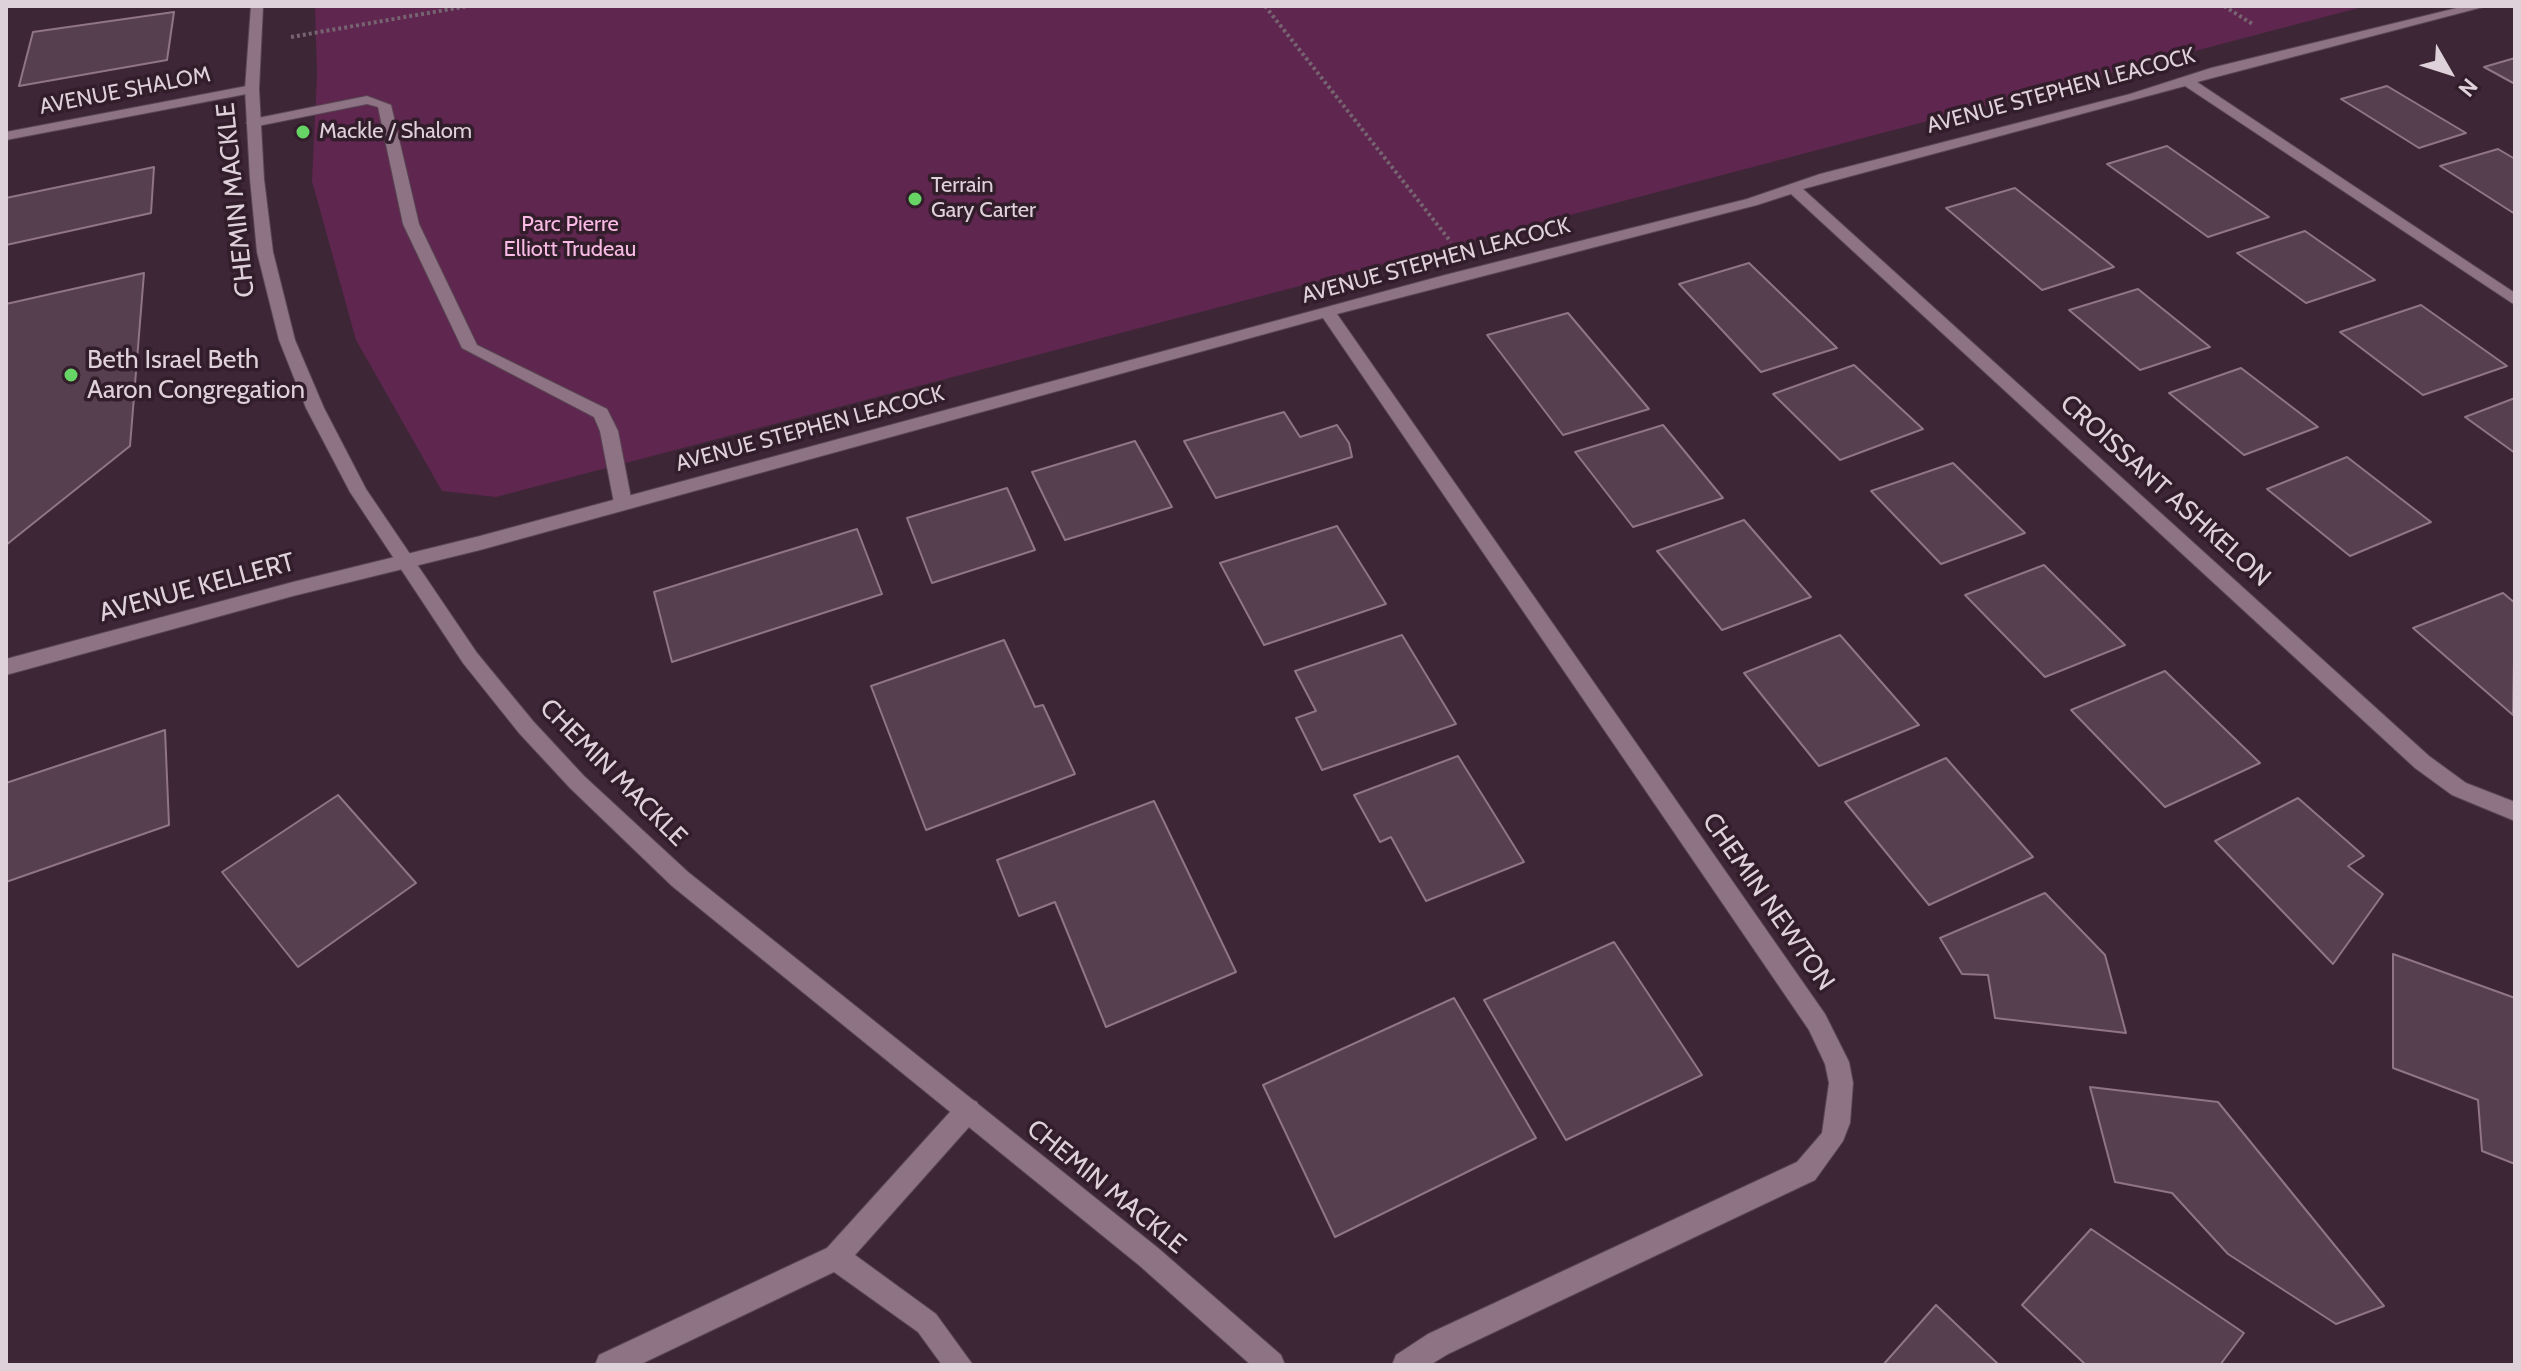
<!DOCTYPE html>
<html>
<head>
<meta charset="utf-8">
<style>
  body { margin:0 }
  #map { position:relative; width:2521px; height:1371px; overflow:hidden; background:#3d2736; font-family:Cabin,sans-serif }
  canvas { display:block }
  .frame { position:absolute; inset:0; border:8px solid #dfd1da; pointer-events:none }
  .north { position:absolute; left:2409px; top:32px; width:80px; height:80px; -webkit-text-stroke:6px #321d2b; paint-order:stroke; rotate:129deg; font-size:22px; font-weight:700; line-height:32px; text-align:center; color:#dfd1da }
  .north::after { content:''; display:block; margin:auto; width:28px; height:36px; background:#dfd1da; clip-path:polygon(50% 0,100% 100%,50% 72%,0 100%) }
</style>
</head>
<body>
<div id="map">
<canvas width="2521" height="1371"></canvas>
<div class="frame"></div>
<div class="north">N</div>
</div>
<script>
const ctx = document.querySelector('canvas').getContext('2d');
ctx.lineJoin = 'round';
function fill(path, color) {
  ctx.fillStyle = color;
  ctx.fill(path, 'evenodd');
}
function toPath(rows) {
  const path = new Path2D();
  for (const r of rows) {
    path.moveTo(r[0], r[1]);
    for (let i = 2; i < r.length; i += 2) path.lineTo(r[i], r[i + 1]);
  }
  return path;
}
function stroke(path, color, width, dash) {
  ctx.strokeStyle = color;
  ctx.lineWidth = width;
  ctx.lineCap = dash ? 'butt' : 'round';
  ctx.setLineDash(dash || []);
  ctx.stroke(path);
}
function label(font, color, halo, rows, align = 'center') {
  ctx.font = font + ' Cabin,sans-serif';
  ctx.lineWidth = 7;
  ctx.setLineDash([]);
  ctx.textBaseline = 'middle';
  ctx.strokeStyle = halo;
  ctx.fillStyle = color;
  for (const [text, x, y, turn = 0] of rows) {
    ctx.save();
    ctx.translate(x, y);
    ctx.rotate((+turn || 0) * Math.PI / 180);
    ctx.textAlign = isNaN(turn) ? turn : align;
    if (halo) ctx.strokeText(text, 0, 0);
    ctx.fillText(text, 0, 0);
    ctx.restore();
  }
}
fill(toPath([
  [315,6,2366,6,496,497,442,491,356,340,312,181,317,75]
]), '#5f264f');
const building = toPath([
  [174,12,167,60,19,86,33,32,174,12],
  [2515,58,2515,84,2484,67,2515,58],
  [2387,86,2466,133,2419,148,2341,99,2387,86],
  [2167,146,2269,217,2208,237,2107,164,2167,146],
  [2498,149,2515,159,2515,214,2440,166,2498,149],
  [154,167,151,213,6,245,6,198,154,167],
  [2015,188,2114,267,2042,290,1946,208,2015,188],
  [2305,231,2375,280,2306,303,2237,253,2305,231],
  [1749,263,1837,348,1761,372,1679,284,1749,263],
  [144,273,130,446,6,545,6,304,144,273],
  [2138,289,2210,347,2140,370,2069,310,2138,289],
  [2421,305,2507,366,2423,395,2340,332,2421,305],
  [1568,313,1649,409,1563,435,1487,335,1568,313],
  [1854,365,1923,429,1840,460,1773,394,1854,365],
  [2241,368,2318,427,2244,455,2169,393,2241,368],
  [2515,398,2515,453,2465,417,2515,398],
  [1284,412,1300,437,1337,425,1349,443,1352,457,1216,498,1184,441,1284,412],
  [1663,425,1723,498,1633,527,1575,452,1663,425],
  [1135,441,1172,507,1065,540,1032,472,1135,441],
  [2347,457,2431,522,2350,556,2267,489,2347,457],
  [1953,463,2025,533,1941,564,1871,491,1953,463],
  [1007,488,1035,550,932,583,907,518,1007,488],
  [1744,520,1811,597,1722,630,1657,551,1744,520],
  [1337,526,1386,604,1264,645,1220,563,1337,526],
  [857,529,882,594,672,662,654,592,857,529],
  [2044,565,2125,645,2045,677,1965,595,2044,565],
  [2503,593,2515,603,2513,715,2413,628,2503,593],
  [1402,635,1456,724,1322,770,1296,718,1316,711,1295,671,1402,635],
  [1840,635,1919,725,1819,766,1744,673,1840,635],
  [1004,640,1035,707,1043,705,1075,774,926,830,871,686,1004,640],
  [2165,671,2260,763,2165,807,2071,710,2165,671],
  [165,730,169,825,6,882,6,783,165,730],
  [1458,756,1524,862,1426,901,1391,837,1380,842,1354,795,1458,756],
  [1946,758,2033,857,1929,905,1845,802,1946,758],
  [338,795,416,883,298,967,222,872,338,795],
  [2298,798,2364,856,2348,866,2383,894,2333,964,2215,841,2298,798],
  [1154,801,1236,972,1106,1027,1055,902,1019,916,997,860,1154,801],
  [2045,893,2105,955,2126,1033,1995,1018,1988,975,1962,974,1940,938,2045,893],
  [1614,942,1702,1075,1566,1140,1484,1000,1614,942],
  [2393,954,2515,998,2515,1164,2482,1151,2478,1100,2393,1068,2393,954],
  [1454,998,1536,1138,1335,1237,1263,1085,1454,998],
  [2090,1087,2218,1102,2384,1306,2336,1324,2228,1254,2172,1193,2115,1182,2090,1087],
  [2091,1229,2244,1333,2220,1365,2086,1365,2022,1305,2091,1229],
  [1936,1305,1999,1365,1883,1365,1936,1305]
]);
fill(building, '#563f4f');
stroke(building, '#8f7586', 2);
const service = toPath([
  [367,96,391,105,419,224,477,345,607,409,618,431,632,503,629,508,623,510,614,503,600,431,594,417,462,348,403,224,378,107,367,104,253,127,246,123,253,119,367,96],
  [968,1098,977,1102,980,1110,977,1118,855,1255,936,1314,973,1365,942,1365,918,1332,834,1272,639,1365,595,1365,599,1355,827,1248,959,1102,968,1098]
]);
const minor = toPath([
  [2465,6,2487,6,2197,82,2515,293,2515,305,2185,86,1803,189,2429,756,2466,783,2515,802,2515,821,2452,795,2415,768,1791,194,1757,205,1337,314,1825,1014,1849,1062,1853,1083,1850,1123,1843,1141,1815,1180,1448,1354,1430,1365,1392,1365,1396,1355,1428,1334,1797,1162,1822,1133,1829,1083,1825,1064,1809,1030,1323,318,480,550,293,596,6,675,6,659,293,582,480,536,1445,275,1747,199,1820,174,2130,94,2211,68,2465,6],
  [252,85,257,86,257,92,6,140,6,132,252,85]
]);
const tertiary = toPath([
  [251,6,263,6,259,89,264,179,273,252,295,340,324,408,366,489,477,653,533,721,584,776,688,872,1158,1248,1281,1355,1285,1365,1251,1365,1140,1266,672,886,570,788,519,733,463,663,350,492,306,408,279,340,257,252,250,179,245,89,251,6]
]);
stroke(service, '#584552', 2);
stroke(minor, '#584552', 2);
stroke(tertiary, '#584552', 2);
stroke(toPath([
  [1265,6,1451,242],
  [2224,6,2254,25],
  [291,37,468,6]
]), '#776471', 4, [3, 3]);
fill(service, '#8d7384');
fill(minor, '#8d7384');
fill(tertiary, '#8d7384');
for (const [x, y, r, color] of [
  [303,132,8,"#67d466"],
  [915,199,8,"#67d466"],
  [71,375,8,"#67d466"]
]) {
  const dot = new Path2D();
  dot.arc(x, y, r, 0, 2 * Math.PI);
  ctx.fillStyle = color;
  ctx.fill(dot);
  stroke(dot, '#321d2b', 3);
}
label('22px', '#dfd1da', '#321d2b', [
  ["AVENUE SHALOM",125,91,-11],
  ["AVENUE STEPHEN LEACOCK",2061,91,-15],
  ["AVENUE STEPHEN LEACOCK",1436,261,-15],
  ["AVENUE STEPHEN LEACOCK",810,429,-15]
]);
label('22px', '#dfd1da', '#321d2b', [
  ["Mackle / Shalom",319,132],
  ["Terrain",931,186],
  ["Gary Carter",931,211]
], 'left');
label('22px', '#f9bae4', '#321d2b', [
  ["Parc Pierre",570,225],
  ["Elliott Trudeau",570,250]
]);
label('26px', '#dfd1da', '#321d2b', [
  ["CHEMIN MACKLE",236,200,-96],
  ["CROISSANT ASHKELON",2165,491,42],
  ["AVENUE KELLERT",197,588,-15],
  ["CHEMIN MACKLE",613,773,45],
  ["CHEMIN NEWTON",1768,902,55],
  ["CHEMIN MACKLE",1106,1187,39]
]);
label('26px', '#dfd1da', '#321d2b', [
  ["Beth Israel Beth",87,360],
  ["Aaron Congregation",87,390]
], 'left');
</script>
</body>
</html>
